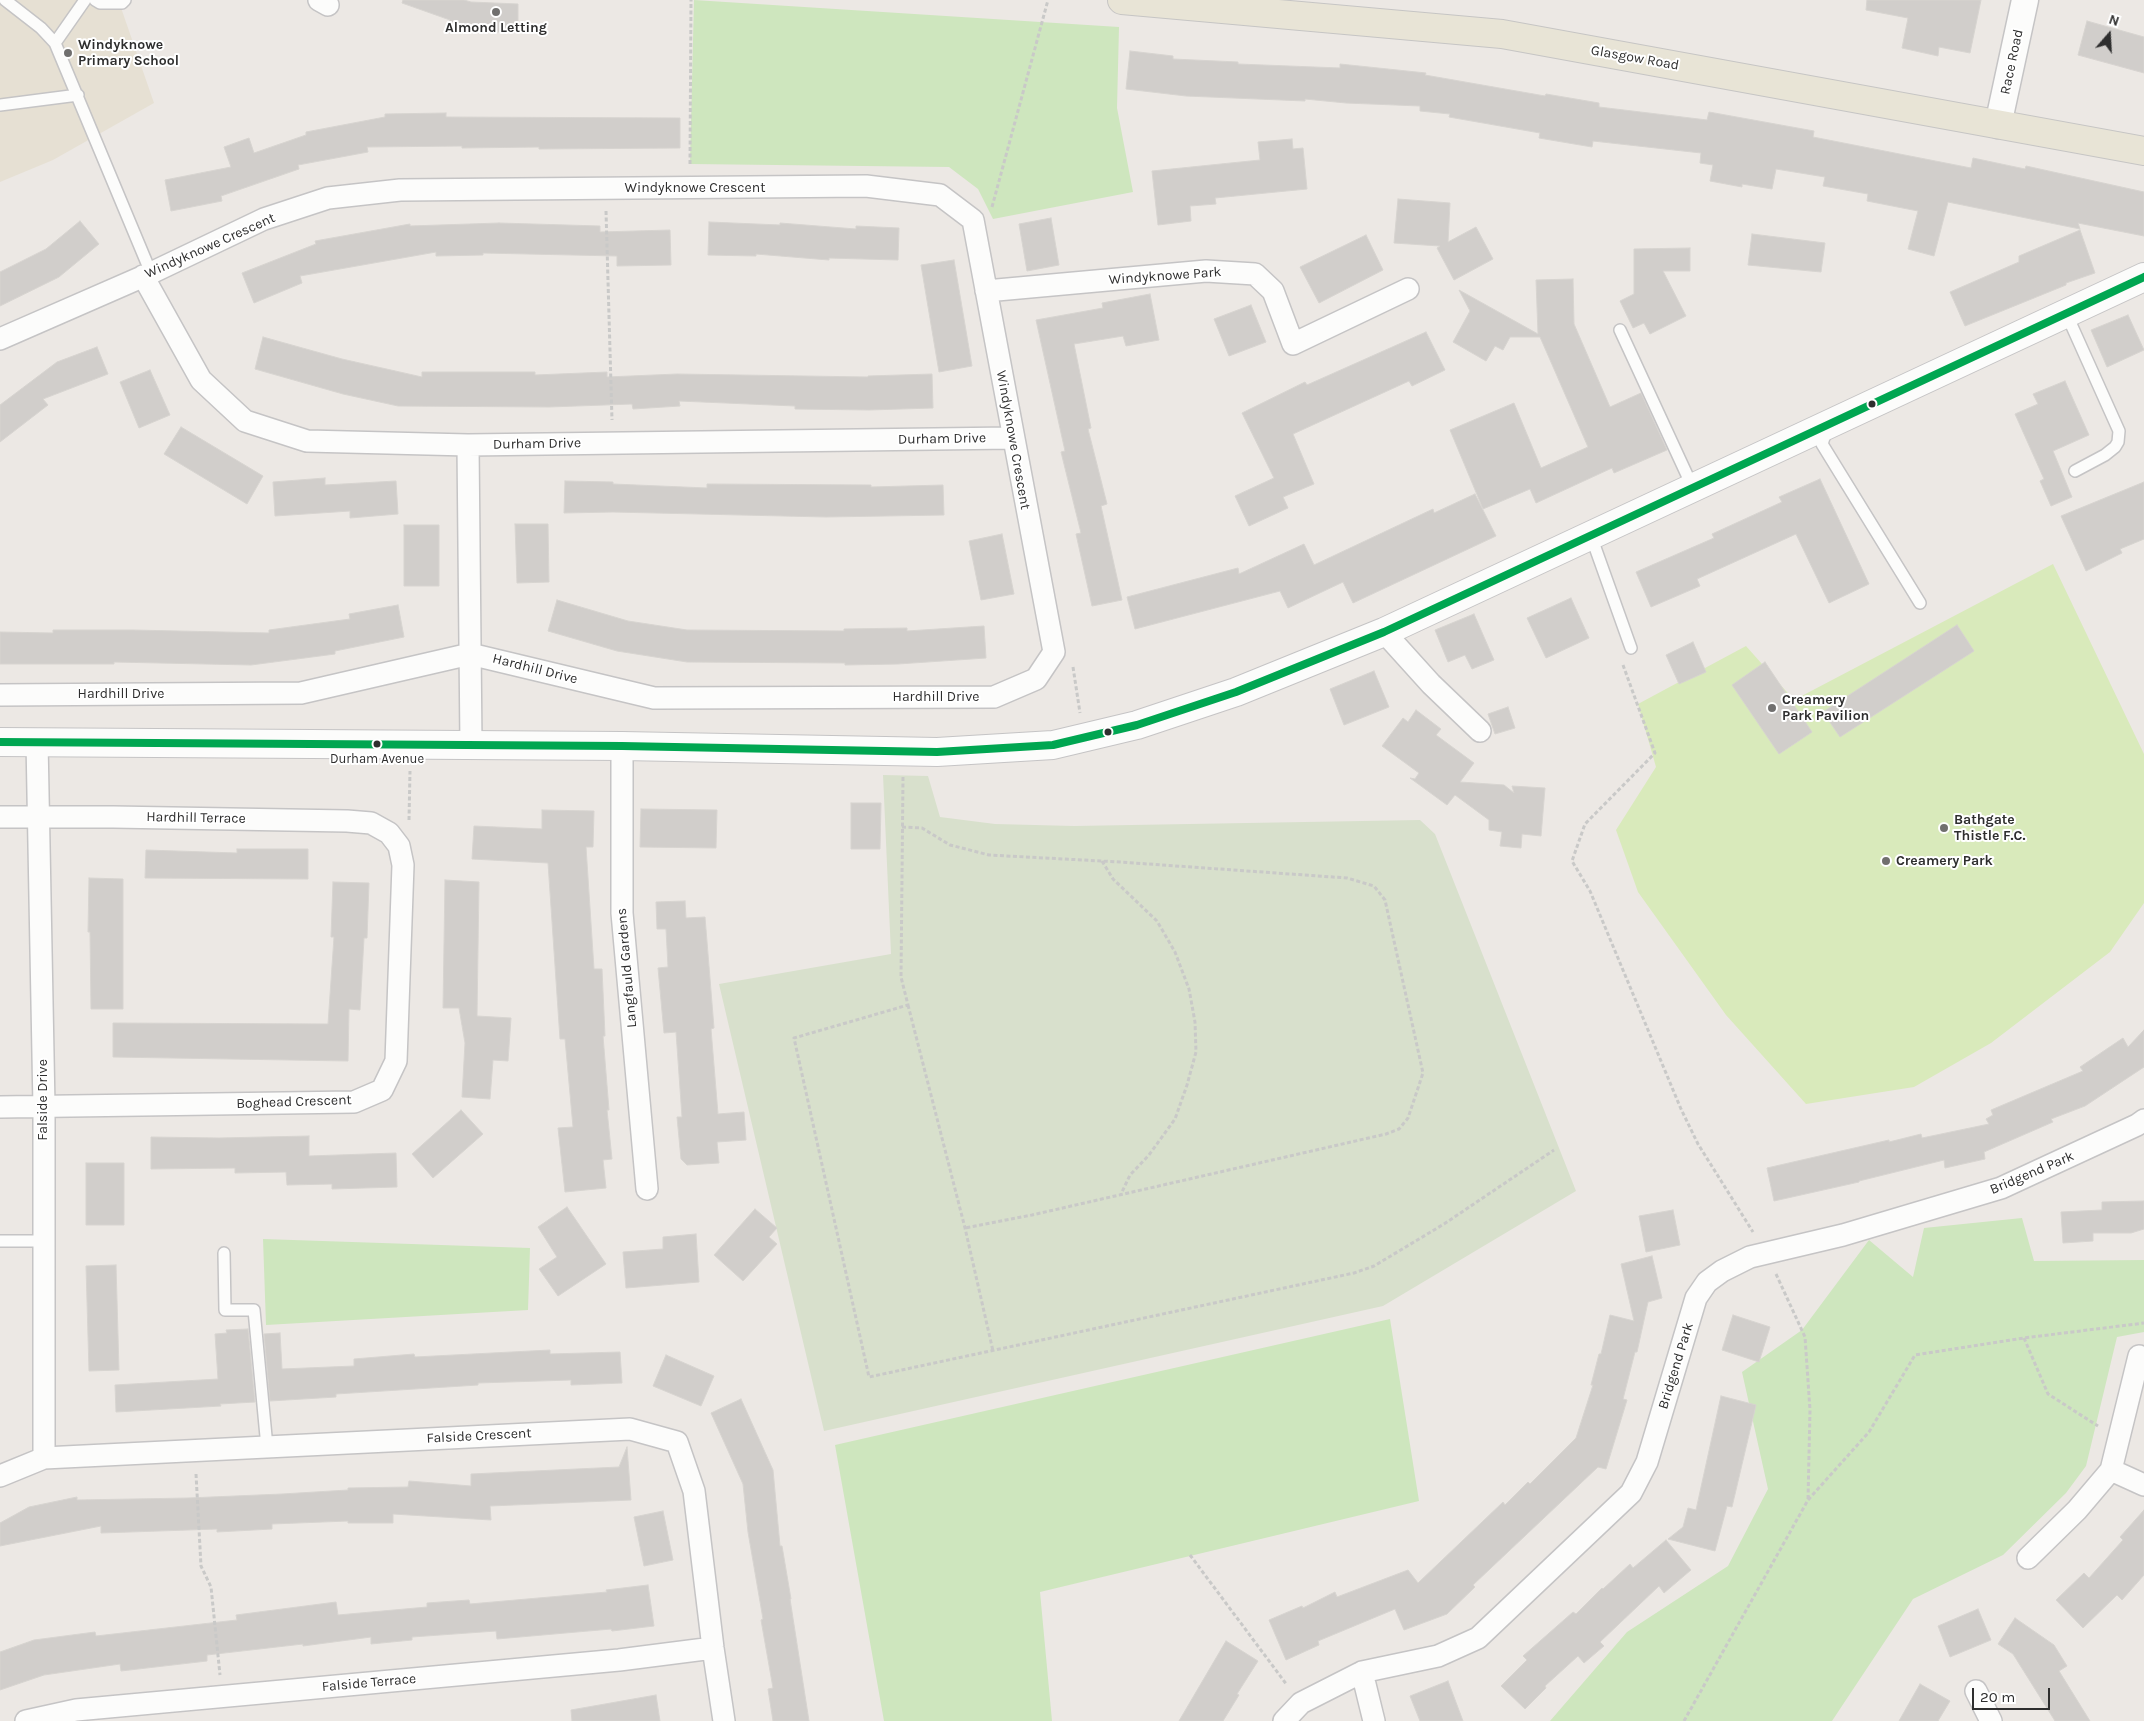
<!DOCTYPE html>
<html>
<head>
<meta charset="utf-8">
<style>
  body { margin:0 }
  #map { position:relative; width:2144px; height:1721px; overflow:hidden; background:#ece8e4; font-family:Karla,sans-serif }
  canvas { display:block }
  .north { position:absolute; left:2084px; top:10px; width:50px; height:50px; -webkit-text-stroke:4px #fff; paint-order:stroke; rotate:19deg; font-size:14px; font-weight:700; line-height:20px; text-align:center; color:#2e2e2e }
  .north::after { content:''; display:block; margin:auto; width:18px; height:22px; background:#2e2e2e; clip-path:polygon(50% 0,100% 100%,50% 72%,0 100%) }
  .scale { position:absolute; left:1972px; top:1688px; width:78px; height:22px; box-sizing:border-box; border:2px solid #2e2e2e; border-top:0; padding-left:6px; font-size:15px; line-height:18px; white-space:nowrap; color:#2e2e2e; -webkit-text-stroke:4px #fff; paint-order:stroke }
</style>
</head>
<body>
<div id="map">
<canvas width="2144" height="1721"></canvas>
<div class="north">N</div>
<div class="scale">20 m</div>
</div>
<script>
const ctx = document.querySelector('canvas').getContext('2d');
ctx.lineJoin = 'round';
function fill(path, color) {
  ctx.fillStyle = color;
  ctx.fill(path, 'evenodd');
}
function toPath(rows) {
  const path = new Path2D();
  for (const r of rows) {
    path.moveTo(r[0], r[1]);
    for (let i = 2; i < r.length; i += 2) path.lineTo(r[i], r[i + 1]);
  }
  return path;
}
function stroke(path, color, width, dash) {
  ctx.strokeStyle = color;
  ctx.lineWidth = width;
  ctx.lineCap = dash ? 'butt' : 'round';
  ctx.setLineDash(dash || []);
  ctx.stroke(path);
}
function label(font, color, halo, rows, align = 'center') {
  ctx.font = font + ' Karla,sans-serif';
  ctx.lineWidth = 4;
  ctx.setLineDash([]);
  ctx.textBaseline = 'middle';
  ctx.strokeStyle = halo;
  ctx.fillStyle = color;
  for (const [text, x, y, turn = 0] of rows) {
    ctx.save();
    ctx.translate(x, y);
    ctx.rotate((+turn || 0) * Math.PI / 180);
    ctx.textAlign = isNaN(turn) ? turn : align;
    if (halo) ctx.strokeText(text, 0, 0);
    ctx.fillText(text, 0, 0);
    ctx.restore();
  }
}
fill(toPath([
  [0,0,115,0,119,2,154,103,53,160,0,182]
]), '#e6e0d3');
fill(toPath([
  [694,0,1119,27,1117,108,1133,192,993,219,978,189,949,167,690,164],
  [2022,1218,2034,1261,2144,1260,2144,1332,2117,1337,2086,1466,2066,1493,2003,1555,1913,1599,1832,1721,1550,1721,1627,1632,1728,1566,1768,1489,1742,1372,1802,1330,1869,1240,1913,1277,1924,1228],
  [263,1239,530,1248,528,1310,266,1325],
  [1390,1319,1419,1501,1040,1592,1052,1721,884,1721,835,1445]
]), '#cee6be');
fill(toPath([
  [883,775,928,776,940,817,995,824,1074,826,1420,820,1435,834,1576,1191,1383,1306,824,1431,719,984,891,954]
]), '#d8e0cc');
fill(toPath([
  [2053,564,2144,754,2144,903,2110,952,1991,1043,1914,1087,1806,1104,1726,1015,1638,892,1616,830,1656,767,1638,704,1746,646,1794,700]
]), '#d9eabb');
const building = toPath([
  [403,0,464,0,471,2,518,4,518,32,470,32,448,27,450,20,402,3,403,0],
  [1867,0,1981,0,1970,53,1939,47,1938,56,1902,48,1908,18,1866,10,1867,0],
  [2087,21,2144,37,2144,73,2078,55,2087,21],
  [1130,51,1173,56,1173,59,1238,62,1238,64,1340,68,1340,64,1426,73,1425,75,1545,96,1546,94,1599,103,1599,107,1707,120,1709,112,1814,131,1813,137,1971,168,1973,158,2025,169,2026,166,2144,192,2144,236,2078,223,2080,229,1948,202,1934,256,1908,249,1918,211,1867,201,1868,194,1823,186,1825,177,1776,169,1772,189,1742,184,1742,187,1710,181,1713,165,1700,163,1701,153,1593,141,1592,147,1539,138,1540,133,1449,117,1450,114,1420,111,1420,106,1346,103,1305,99,1305,101,1186,96,1126,89,1130,51],
  [446,113,446,117,680,118,680,148,539,149,539,147,462,148,462,146,367,147,368,152,298,165,299,169,221,196,222,201,171,211,165,180,231,167,224,147,249,138,254,153,306,135,306,132,385,117,385,114,446,113],
  [1292,139,1293,149,1303,148,1307,189,1215,198,1216,204,1190,206,1191,221,1158,225,1152,171,1260,160,1258,142,1292,139],
  [1398,199,1450,203,1448,242,1476,227,1493,259,1454,280,1437,248,1440,246,1394,243,1398,199],
  [1051,218,1059,265,1027,271,1019,224,1051,218],
  [80,221,99,244,59,277,0,306,0,272,46,249,80,221],
  [709,222,780,225,780,223,856,229,856,226,899,228,898,260,829,258,829,260,756,254,756,256,708,255,709,222],
  [499,223,600,226,600,232,670,230,671,265,617,266,617,256,483,253,483,255,436,256,436,252,300,276,302,283,254,303,242,273,316,244,315,241,410,224,410,226,499,223],
  [2080,230,2095,273,2066,283,2066,285,1965,326,1950,292,2019,262,2019,256,2080,230],
  [1752,234,1825,243,1821,272,1748,265,1752,234],
  [1366,235,1383,270,1319,303,1300,267,1366,235],
  [1690,248,1690,271,1663,271,1686,316,1650,334,1644,323,1633,328,1620,301,1634,294,1634,249,1690,248],
  [954,260,972,366,939,372,921,265,954,260],
  [1573,279,1574,324,1610,407,1641,393,1667,450,1614,473,1612,468,1536,503,1530,489,1483,509,1450,430,1514,403,1541,468,1588,447,1540,337,1510,337,1503,350,1495,346,1486,361,1453,342,1470,311,1459,290,1538,334,1536,280,1573,279],
  [1150,294,1159,340,1126,346,1123,336,1074,344,1091,428,1088,429,1107,504,1101,506,1122,600,1092,606,1076,534,1081,533,1061,452,1065,451,1036,320,1103,308,1102,303,1150,294],
  [1251,305,1266,342,1229,356,1214,319,1251,305],
  [2128,315,2144,350,2107,367,2091,330,2128,315],
  [1426,332,1445,370,1412,386,1409,381,1293,434,1314,484,1283,497,1288,508,1249,526,1235,496,1274,478,1242,413,1305,382,1307,385,1426,332],
  [263,337,342,359,422,377,422,372,535,372,535,375,607,372,607,377,677,374,868,377,868,376,932,374,933,408,869,410,795,409,795,406,679,401,680,406,633,409,632,404,549,407,398,406,343,394,255,369,263,337],
  [97,347,108,374,43,399,48,405,0,442,0,405,57,362,97,347],
  [150,370,170,415,139,428,120,382,150,370],
  [2065,381,2089,435,2053,451,2072,497,2051,506,2040,481,2044,479,2015,414,2038,404,2033,394,2065,381],
  [181,427,263,476,247,504,164,454,181,427],
  [325,478,325,485,396,481,398,514,350,518,350,511,275,516,273,482,325,478],
  [1820,479,1869,584,1829,603,1796,534,1697,579,1700,586,1651,607,1636,572,1714,538,1712,534,1782,502,1779,497,1820,479],
  [565,481,613,482,613,484,707,488,707,484,871,485,871,487,943,485,944,515,826,517,613,512,564,513,565,481],
  [2144,482,2144,539,2120,549,2122,553,2086,571,2061,516,2144,482],
  [1475,494,1496,536,1353,603,1343,582,1288,608,1280,591,1135,629,1127,597,1238,568,1239,574,1304,544,1314,565,1433,509,1434,513,1475,494],
  [515,524,548,524,549,582,517,583,515,524],
  [404,525,439,525,439,586,404,586,404,525],
  [1002,534,1014,594,981,600,969,541,1002,534],
  [1571,598,1589,638,1546,658,1527,618,1571,598],
  [557,600,628,621,687,630,844,631,844,629,907,628,907,631,984,626,986,658,898,664,845,665,845,663,687,662,617,651,548,631,557,600],
  [398,605,404,637,335,651,335,654,251,665,114,662,114,664,0,664,0,632,53,633,53,630,133,630,269,633,269,630,350,619,349,614,398,605],
  [1474,614,1494,660,1472,669,1465,655,1448,662,1435,630,1474,614],
  [1957,625,1974,651,1840,737,1823,712,1957,625],
  [1693,642,1706,672,1679,684,1666,655,1693,642],
  [1765,662,1812,732,1779,754,1732,685,1765,662],
  [1374,671,1389,707,1344,725,1330,689,1374,671],
  [1508,707,1515,728,1495,734,1488,714,1508,707],
  [1416,710,1441,729,1436,735,1474,763,1460,782,1504,785,1514,793,1512,786,1545,788,1541,836,1522,834,1521,848,1500,846,1502,832,1489,830,1489,820,1455,795,1447,805,1410,778,1415,779,1419,773,1382,746,1403,718,1408,722,1416,710],
  [851,803,881,803,880,849,851,849,851,803],
  [641,809,717,810,716,848,640,847,641,809],
  [542,810,594,811,593,847,586,847,594,969,602,969,605,1036,603,1036,609,1110,607,1110,612,1159,603,1160,606,1188,565,1192,558,1128,573,1127,565,1039,560,1039,548,863,472,859,474,826,542,829,542,810],
  [237,849,308,849,308,879,145,878,146,850,237,853,237,849],
  [89,878,123,879,123,1009,91,1009,90,932,88,932,89,878],
  [445,880,479,882,477,1016,511,1018,508,1061,493,1060,490,1099,462,1097,465,1043,459,1008,443,1008,445,880],
  [333,882,369,883,367,938,364,938,360,1010,349,1009,348,1061,113,1057,113,1023,328,1024,334,937,331,937,333,882],
  [685,901,686,918,705,917,714,1028,711,1029,718,1114,744,1112,746,1140,717,1142,719,1163,687,1165,681,1159,677,1117,682,1117,676,1032,664,1033,658,968,668,967,666,929,657,929,656,902,685,901],
  [2144,1030,2144,1067,2085,1106,2051,1119,2053,1122,1984,1152,1985,1159,1945,1168,1944,1160,1859,1181,1859,1182,1774,1201,1767,1168,1889,1140,1889,1142,1921,1134,1922,1138,1989,1124,1986,1119,1993,1115,1991,1110,2083,1071,2080,1067,2123,1038,2128,1047,2144,1030],
  [461,1110,483,1134,433,1178,412,1154,461,1110],
  [309,1136,309,1156,396,1153,397,1187,332,1189,332,1184,287,1185,286,1172,235,1173,235,1168,151,1169,151,1137,219,1138,309,1136],
  [86,1163,124,1163,124,1225,86,1225,86,1163],
  [2144,1201,2144,1229,2131,1233,2093,1233,2093,1241,2063,1243,2061,1212,2102,1210,2102,1202,2144,1201],
  [567,1207,606,1264,558,1296,539,1269,557,1257,538,1227,567,1207],
  [755,1209,777,1228,769,1237,777,1244,743,1281,714,1255,755,1209],
  [1673,1210,1680,1245,1646,1252,1639,1216,1673,1210],
  [696,1234,699,1282,626,1288,623,1252,663,1249,663,1237,696,1234],
  [1652,1256,1662,1298,1648,1302,1637,1352,1635,1352,1623,1399,1627,1400,1606,1469,1598,1467,1473,1585,1475,1587,1447,1614,1404,1630,1395,1609,1318,1641,1319,1645,1286,1660,1269,1620,1302,1606,1303,1608,1335,1592,1337,1597,1408,1570,1418,1583,1503,1502,1505,1505,1528,1482,1530,1484,1576,1438,1593,1385,1591,1385,1599,1354,1601,1354,1610,1315,1634,1321,1621,1264,1652,1256],
  [116,1265,119,1370,89,1371,86,1266,116,1265],
  [1733,1315,1770,1327,1759,1362,1722,1350,1733,1315],
  [248,1329,255,1402,220,1404,221,1406,116,1412,115,1385,218,1379,215,1334,227,1333,226,1330,248,1329],
  [280,1333,282,1369,354,1366,354,1359,414,1354,415,1357,550,1350,550,1354,620,1352,622,1383,571,1385,571,1380,478,1383,478,1385,336,1394,336,1397,270,1401,264,1334,280,1333],
  [666,1355,714,1376,701,1406,653,1386,666,1355],
  [1721,1396,1756,1405,1732,1507,1727,1506,1715,1551,1668,1539,1683,1527,1688,1508,1696,1510,1721,1396],
  [741,1399,773,1470,780,1546,782,1546,791,1599,790,1599,809,1721,773,1721,768,1689,773,1688,761,1620,763,1619,748,1532,743,1484,711,1413,741,1399],
  [627,1447,631,1500,490,1506,491,1520,393,1514,393,1523,348,1523,348,1521,272,1524,272,1529,217,1532,217,1529,101,1533,101,1526,0,1546,0,1523,29,1507,77,1497,77,1500,188,1498,282,1494,348,1490,348,1488,408,1487,409,1481,471,1486,471,1474,619,1467,627,1447],
  [2144,1510,2144,1575,2122,1600,2117,1595,2083,1628,2056,1600,2084,1573,2089,1578,2123,1540,2120,1537,2144,1510],
  [663,1511,673,1560,644,1566,634,1517,663,1511],
  [1666,1540,1691,1570,1664,1593,1659,1586,1600,1642,1604,1646,1584,1663,1578,1656,1545,1686,1546,1688,1525,1709,1501,1686,1527,1660,1523,1656,1573,1612,1576,1614,1602,1588,1603,1589,1630,1564,1633,1568,1666,1540],
  [648,1585,654,1626,612,1631,611,1629,497,1639,496,1631,412,1637,412,1640,371,1644,371,1637,303,1646,303,1644,207,1655,207,1661,121,1671,120,1664,44,1675,0,1690,0,1652,34,1640,95,1632,96,1636,237,1620,236,1615,336,1602,338,1615,427,1607,427,1603,469,1600,470,1604,607,1592,606,1590,648,1585],
  [1978,1609,1991,1640,1950,1657,1938,1626,1978,1609],
  [2015,1618,2054,1645,2067,1666,2059,1671,2090,1721,2055,1721,2013,1654,1998,1644,2015,1618],
  [1226,1641,1258,1661,1237,1694,1239,1695,1223,1721,1179,1721,1226,1641],
  [1448,1681,1463,1721,1420,1721,1410,1696,1448,1681],
  [1920,1684,1950,1701,1938,1721,1899,1721,1920,1684],
  [656,1695,660,1721,572,1721,571,1710,656,1695]
]);
fill(building, '#d1cecb');
stroke(building, '#d7d4d0', 1);
const service = toPath([
  [5,0,41,28,55,43,151,273],
  [95,0,100,3,122,3,125,0],
  [55,43,85,0],
  [0,105,78,95],
  [2066,313,2119,431,2118,442,2115,447,2105,455,2075,471],
  [1620,330,1693,488],
  [1827,428,1822,444,1920,603],
  [1591,536,1631,648],
  [0,1241,44,1241],
  [224,1253,225,1310,254,1310,267,1447]
]);
const minor = toPath([
  [319,0,328,5],
  [143,276,201,380,245,421,307,441,468,445,1012,438],
  [986,291,1206,271,1255,274,1273,291,1293,344,1408,289],
  [0,339,151,273,264,219,328,198,400,190,866,186,940,195,973,220,1054,652,1036,679,994,697,654,698,470,654,301,693,0,695],
  [468,445,471,745],
  [1384,632,1431,684,1480,731],
  [37,741,44,1107,44,1458],
  [622,746,622,913,647,1189],
  [0,817,113,817,347,821,371,823,389,833,399,846,403,865,396,1061,382,1090,354,1102,0,1107],
  [2111,1470,2144,1485],
  [0,1476,44,1458,630,1429,677,1442,694,1491,713,1648,724,1721],
  [2028,1558,2077,1510,2111,1470,2139,1356],
  [1362,1672,1374,1721],
  [1976,1691,1991,1721],
  [26,1721,76,1710,619,1660,713,1648],
  [1284,1721,1301,1703,1362,1672,1438,1656,1478,1638,1631,1493,1647,1462,1696,1298,1707,1282,1722,1271,1750,1257,1843,1235,2001,1188,2137,1125,2144,1120]
]);
const tertiary = toPath([
  [1998,125,2025,0]
]);
const secondary = toPath([
  [0,742,622,746,937,752,1053,745,1137,725,1236,692,1384,632,2144,277]
]);
const primary = toPath([
  [1122,0,1502,34,2144,151]
]);
stroke(service, '#c5c4c5', 14);
stroke(minor, '#c5c4c5', 24);
stroke(tertiary, '#c5c4c5', 29);
stroke(secondary, '#c5c4c5', 30);
stroke(primary, '#c6c5c4', 30);
stroke(toPath([
  [690,164,691,0],
  [992,207,1048,0],
  [606,211,612,420],
  [1623,665,1655,753,1585,824,1572,861,1590,891,1681,1109,1698,1144,1753,1232],
  [1073,667,1080,713],
  [903,777,901,977,908,1005,794,1038,869,1377,1354,1273,1374,1266,1444,1224,1554,1150],
  [409,820,410,771],
  [902,827,922,828,950,845,989,855,1120,862,1347,878,1374,886,1385,900,1423,1073,1408,1118,1399,1129,1386,1134,1032,1215,965,1228],
  [1102,861,1113,879,1157,921,1175,952,1189,989,1195,1022,1196,1052,1187,1085,1175,1119,1149,1155,1130,1175,1121,1194],
  [908,1005,965,1228,993,1351],
  [1776,1274,1805,1337,1810,1410,1808,1500],
  [2024,1338,2048,1394,2098,1426],
  [196,1474,201,1566,211,1587,220,1675],
  [1190,1555,1287,1685],
  [1684,1721,1808,1500,1869,1432,1915,1355,2024,1338,2144,1323]
]), '#c9c9c8', 3, [4, 2.5]);
stroke(service, '#fcfcfb', 11);
stroke(minor, '#fcfcfb', 21);
stroke(tertiary, '#fcfcfb', 26);
stroke(secondary, '#fcfcfb', 28);
stroke(primary, '#e8e4d6', 28);
stroke(toPath([
  [0,742,622,746,937,752,1053,745,1137,725,1236,692,1384,632,2144,277]
]), '#00a651', 8);
for (const [x, y, r, color] of [
  [496,12,5,"#706f6e"],
  [68,53,5,"#706f6e"],
  [1872,404,4.5,"#2e2e2e"],
  [1772,708,5,"#706f6e"],
  [1108,732,4.5,"#2e2e2e"],
  [377,744,4.5,"#2e2e2e"],
  [1944,828,5,"#706f6e"],
  [1886,861,5,"#706f6e"]
]) {
  const dot = new Path2D();
  dot.arc(x, y, r, 0, 2 * Math.PI);
  ctx.fillStyle = color;
  ctx.fill(dot);
  stroke(dot, '#fff', 2);
}
label('13px', '#2e2e2e', '#fff', [
  ["Durham Avenue",377,759]
]);
label('bold 14px', '#2e2e2e', '#fff', [
  ["Almond Letting",496,28,"center"],
  ["Windyknowe",78,45],
  ["Primary School",78,61],
  ["Creamery",1782,700],
  ["Park Pavilion",1782,716],
  ["Bathgate",1954,820],
  ["Thistle F.C.",1954,836],
  ["Creamery Park",1896,861]
], 'left');
label('14px', '#2e2e2e', '#fff', [
  ["Glasgow Road",1635,58,10],
  ["Race Road",2012,62,-78],
  ["Windyknowe Crescent",695,188],
  ["Windyknowe Crescent",210,246,-24],
  ["Windyknowe Park",1165,276,-4],
  ["Durham Drive",942,439,-1],
  ["Windyknowe Crescent",1013,440,80],
  ["Durham Drive",537,444,-1],
  ["Hardhill Drive",535,669,14],
  ["Hardhill Drive",121,694],
  ["Hardhill Drive",936,697],
  ["Hardhill Terrace",196,818,1],
  ["Langfauld Gardens",627,968,-95],
  ["Falside Drive",43,1100,-90],
  ["Boghead Crescent",294,1102,-2],
  ["Bridgend Park",2032,1173,-23],
  ["Bridgend Park",1676,1366,-73],
  ["Falside Crescent",479,1436,-3],
  ["Falside Terrace",369,1683,-5]
]);
</script>
</body>
</html>
